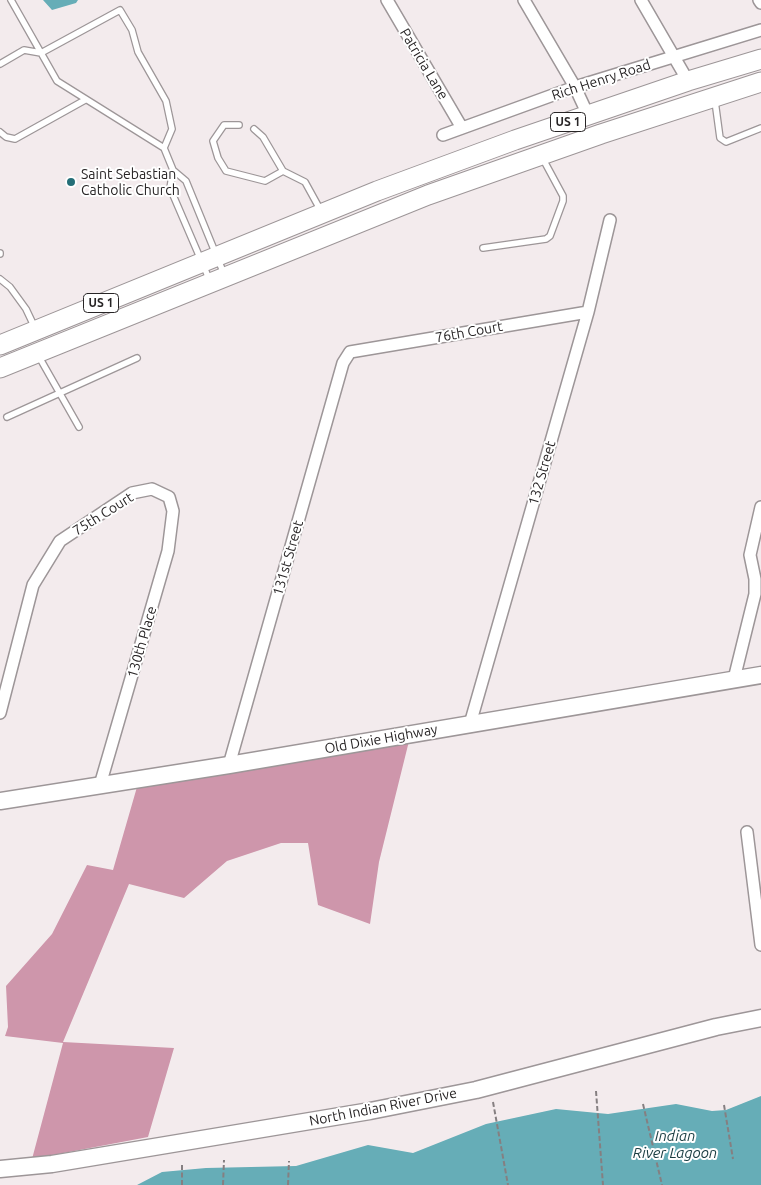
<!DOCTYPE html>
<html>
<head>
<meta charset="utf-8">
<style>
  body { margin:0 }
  canvas { display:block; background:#f3ebed }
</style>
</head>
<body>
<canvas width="761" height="1185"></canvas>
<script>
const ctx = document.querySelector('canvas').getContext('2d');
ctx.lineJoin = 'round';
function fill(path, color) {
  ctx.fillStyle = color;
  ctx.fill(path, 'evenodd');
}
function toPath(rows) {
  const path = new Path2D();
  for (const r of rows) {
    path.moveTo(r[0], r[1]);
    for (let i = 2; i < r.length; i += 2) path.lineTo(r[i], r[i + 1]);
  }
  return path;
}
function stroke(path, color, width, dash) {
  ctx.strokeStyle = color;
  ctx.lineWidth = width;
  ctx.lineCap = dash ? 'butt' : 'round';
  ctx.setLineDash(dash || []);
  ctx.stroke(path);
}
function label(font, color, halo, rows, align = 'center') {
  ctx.font = font + ' Ubuntu,sans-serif';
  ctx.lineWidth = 4;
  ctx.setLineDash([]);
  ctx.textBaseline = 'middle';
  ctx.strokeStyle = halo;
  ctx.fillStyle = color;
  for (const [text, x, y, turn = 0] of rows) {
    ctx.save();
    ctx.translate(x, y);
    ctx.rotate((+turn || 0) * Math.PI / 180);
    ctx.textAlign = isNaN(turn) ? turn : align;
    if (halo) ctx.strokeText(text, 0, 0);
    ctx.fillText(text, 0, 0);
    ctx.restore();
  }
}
fill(toPath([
  [409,741,379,862,370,924,318,905,308,843,281,843,227,861,184,898,129,884,63,1042,174,1048,148,1137,32,1159,63,1043,5,1036,8,1027,6,986,52,934,87,865,113,870,137,787]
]), '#ce96ab');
fill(toPath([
  [43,0,78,0,76,3,52,10],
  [761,1096,761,1185,137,1185,162,1172,206,1168,296,1166,368,1145,413,1153,486,1124,556,1109,608,1114,676,1104,712,1111,726,1110]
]), '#66adb7');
const lane = toPath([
  [11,0,57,81,164,148,173,170,170,188,210,281],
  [0,64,24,50,41,53,120,10,132,30,138,52,166,101,172,129,164,148],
  [715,101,720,138,726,142,761,128],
  [239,125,224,125,213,141,218,158,226,171,265,181,283,171],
  [254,129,263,137,283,171,305,182,321,211],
  [0,132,6,137,15,139,85,100],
  [173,170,186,181,224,274],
  [483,248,546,239,550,236,563,201,563,196,543,159],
  [0,253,0,254],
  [0,279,10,287,26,309,35,328],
  [38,355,79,427],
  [7,417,137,358]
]);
const street = toPath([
  [387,0,462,128],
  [524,0,575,87,588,115],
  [641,0,688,81],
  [759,0,761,3],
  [443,135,575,87,761,30],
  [734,679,755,594,755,579,750,555,761,507],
  [0,713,33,585,60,541,132,493,152,489,169,497,173,511,168,551,100,785],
  [470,724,588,312,610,220],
  [229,765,343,363,350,352,588,312],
  [747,832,761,945]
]);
const secondary = toPath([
  [0,801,229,765,761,675],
  [0,1169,52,1164,370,1111,476,1090,716,1027,761,1018]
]);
const primary = toPath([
  [0,345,377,191,515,140,688,81,761,59],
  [0,368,428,195,601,134,761,82]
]);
stroke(lane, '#9d9698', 8);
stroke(street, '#9d9698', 14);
stroke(secondary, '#9d9698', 19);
stroke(primary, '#9d9698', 21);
stroke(toPath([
  [596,1091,603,1185],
  [493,1102,508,1185],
  [643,1104,662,1185],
  [724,1105,733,1159],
  [182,1185,182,1165],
  [223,1185,224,1160],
  [288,1185,289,1161]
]), '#857f81', 2, [5, 2.5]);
stroke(lane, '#fff', 5.5);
stroke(street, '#fff', 11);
stroke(secondary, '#fff', 16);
stroke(primary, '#fff', 19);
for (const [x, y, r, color] of [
  [71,182,5,"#246e77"]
]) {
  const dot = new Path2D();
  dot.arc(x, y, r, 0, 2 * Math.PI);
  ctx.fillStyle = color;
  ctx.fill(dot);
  stroke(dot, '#fff', 2);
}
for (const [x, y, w] of [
  [568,122,35],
  [101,303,35]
]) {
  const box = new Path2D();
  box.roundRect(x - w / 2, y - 9.5, w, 19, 4);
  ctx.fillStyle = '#fff';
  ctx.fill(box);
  stroke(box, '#282526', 1);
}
label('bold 12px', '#282526', null, [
  ["US 1",568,122],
  ["US 1",101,303]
]);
label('14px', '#282526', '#fff', [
  ["Patricia Lane",424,64,59],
  ["Rich Henry Road",601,80,-18],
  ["76th Court",469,332,-10],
  ["132 Street",542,473,-74],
  ["75th Court",103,514,-32],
  ["131st Street",288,558,-74],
  ["130th Place",142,642,-74],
  ["Old Dixie Highway",381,739,-10],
  ["North Indian River Drive",383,1107,-11]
]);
label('14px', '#282526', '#fff', [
  ["Saint Sebastian",81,174],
  ["Catholic Church",81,190]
], 'left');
label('italic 15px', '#1a3d42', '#fff', [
  ["Indian",675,1136],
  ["River Lagoon",675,1153]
]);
</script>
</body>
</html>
